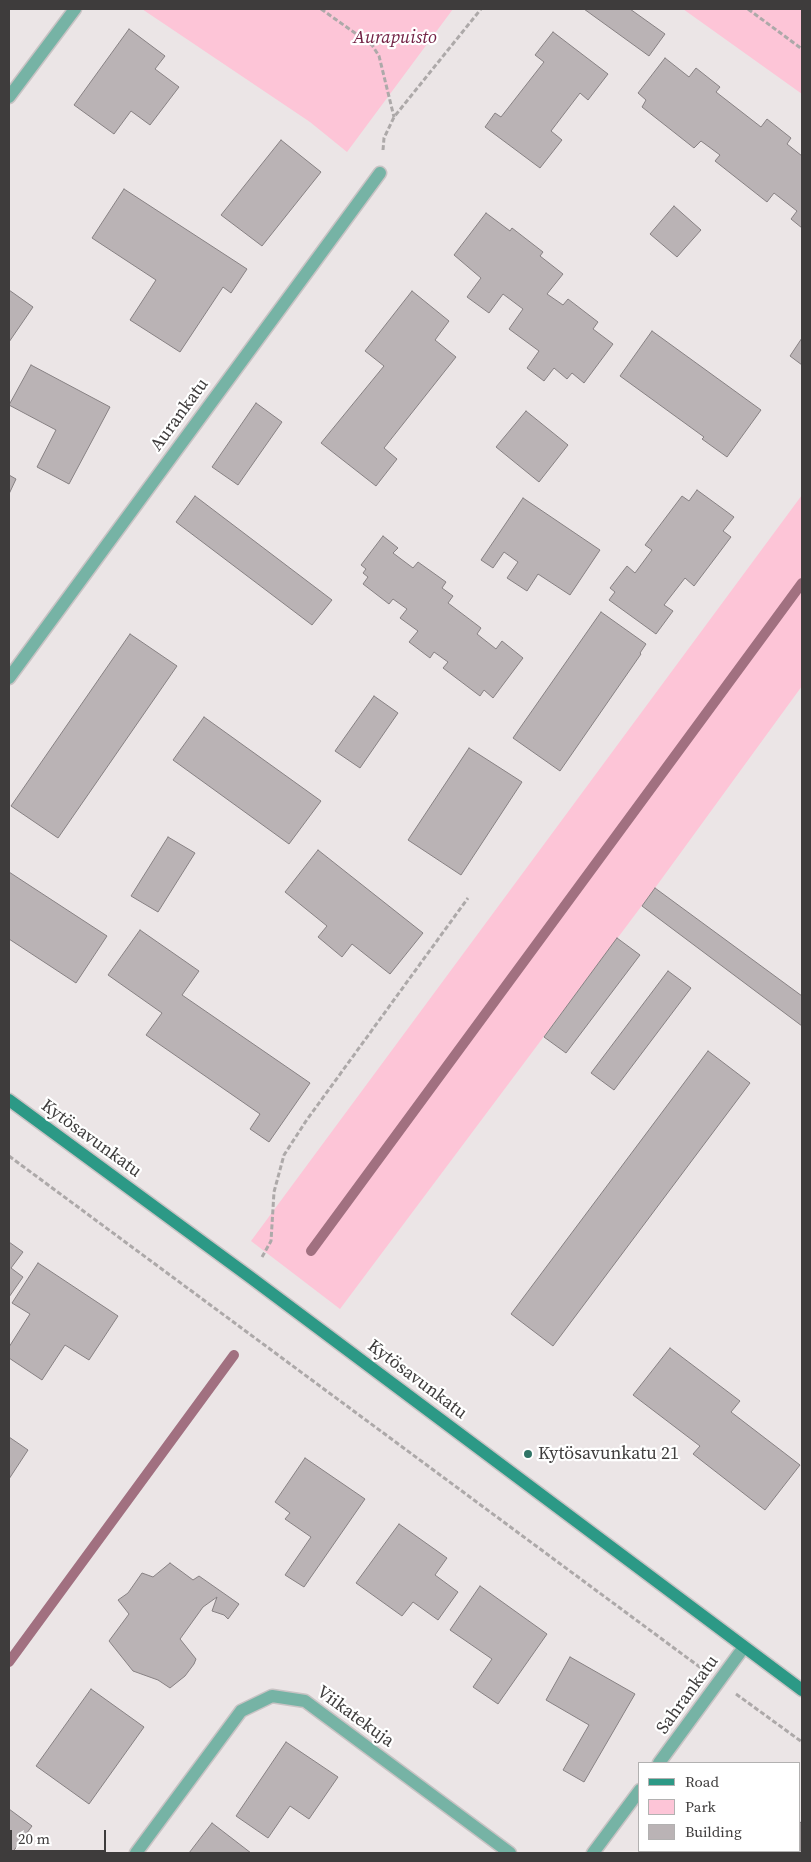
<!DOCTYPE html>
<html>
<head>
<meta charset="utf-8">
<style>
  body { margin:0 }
  #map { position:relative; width:811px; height:1862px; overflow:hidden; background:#ebe5e6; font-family:"Source Serif 4",serif }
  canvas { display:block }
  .frame { position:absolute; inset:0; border:10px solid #3e3c3c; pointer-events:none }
  .legend { position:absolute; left:638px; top:1762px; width:162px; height:90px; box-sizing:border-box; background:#fff; border:1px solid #b2b1b1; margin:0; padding:6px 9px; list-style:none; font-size:15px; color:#3e3c3c }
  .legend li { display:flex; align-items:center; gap:10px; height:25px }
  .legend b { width:25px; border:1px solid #b2b1b1 }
  .scale { position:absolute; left:10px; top:1830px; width:96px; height:22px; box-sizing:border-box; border:2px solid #3e3c3c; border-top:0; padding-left:6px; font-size:15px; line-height:18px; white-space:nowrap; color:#3e3c3c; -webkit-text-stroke:4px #fff; paint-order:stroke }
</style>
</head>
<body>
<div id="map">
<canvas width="811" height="1862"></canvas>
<div class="frame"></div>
<ul class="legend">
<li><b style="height:6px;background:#2c9986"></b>Road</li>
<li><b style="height:14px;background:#fdc5d7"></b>Park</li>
<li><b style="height:14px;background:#bab3b5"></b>Building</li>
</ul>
<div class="scale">20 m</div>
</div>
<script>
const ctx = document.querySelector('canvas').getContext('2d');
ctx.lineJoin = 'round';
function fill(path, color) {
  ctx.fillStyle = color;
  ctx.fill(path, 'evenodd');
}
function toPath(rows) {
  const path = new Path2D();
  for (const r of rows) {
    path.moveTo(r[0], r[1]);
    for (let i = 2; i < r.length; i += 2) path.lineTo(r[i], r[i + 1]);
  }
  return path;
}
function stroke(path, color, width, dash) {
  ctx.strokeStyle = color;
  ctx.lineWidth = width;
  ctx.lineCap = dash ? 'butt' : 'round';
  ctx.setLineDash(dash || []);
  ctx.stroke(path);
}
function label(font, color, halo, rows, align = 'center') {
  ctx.font = font + ' "Source Serif 4",serif';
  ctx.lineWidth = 4.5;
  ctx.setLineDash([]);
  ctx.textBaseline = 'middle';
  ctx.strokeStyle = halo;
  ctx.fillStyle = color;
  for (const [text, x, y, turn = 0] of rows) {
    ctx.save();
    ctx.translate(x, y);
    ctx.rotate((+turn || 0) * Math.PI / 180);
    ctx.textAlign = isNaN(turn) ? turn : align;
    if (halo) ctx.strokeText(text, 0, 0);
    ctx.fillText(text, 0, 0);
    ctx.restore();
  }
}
fill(toPath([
  [142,9,453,9,347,152,310,122],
  [683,9,802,9,802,94],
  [802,495,802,686,655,888,340,1309,251,1241]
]), '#fdc5d7');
stroke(toPath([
  [311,1251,802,583],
  [9,1662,234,1355]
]), '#a17080', 10);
const building = toPath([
  [584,9,630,9,665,34,649,56,584,9],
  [129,29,165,56,155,69,179,87,150,125,131,111,114,134,74,105,129,29],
  [553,32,608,74,588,100,580,93,551,131,562,140,540,168,485,127,495,113,501,117,544,62,535,55,553,32],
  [665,58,689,77,696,68,720,87,716,92,761,127,767,119,791,138,787,144,802,156,802,228,791,219,797,211,774,193,767,202,715,161,720,155,701,141,694,148,642,107,646,100,638,93,665,58],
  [281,140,321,172,262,246,221,215,281,140],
  [124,189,247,269,231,293,223,287,180,352,130,320,156,280,92,238,124,189],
  [674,206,701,230,677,257,650,234,674,206],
  [486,213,510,231,512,228,543,252,540,256,563,274,547,294,563,305,568,299,598,322,593,329,613,344,584,383,572,373,567,379,554,368,544,381,527,368,539,351,509,329,523,309,503,294,489,313,467,297,481,278,454,255,486,213],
  [9,290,33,307,9,342,9,290],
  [412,291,449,321,435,340,456,357,384,448,397,459,376,486,321,443,384,366,365,351,412,291],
  [652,331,761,410,727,457,702,439,704,437,620,376,652,331],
  [802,338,802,365,790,356,802,338],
  [31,365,110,407,69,484,37,467,56,430,9,405,31,365],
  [256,403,282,422,238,485,212,467,256,403],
  [526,411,568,445,539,482,496,447,526,411],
  [9,475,16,479,9,494,9,475],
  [697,490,734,517,723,531,731,537,694,586,685,578,664,605,673,611,656,634,609,600,615,592,610,588,627,566,635,573,652,550,645,545,682,496,689,501,697,490],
  [195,496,332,600,312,625,176,522,195,496],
  [523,498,600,550,570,595,538,574,527,591,507,578,518,562,504,552,493,568,481,560,523,498],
  [383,536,398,548,393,553,413,568,418,562,446,582,442,588,453,596,448,603,481,628,477,634,496,649,502,641,523,658,493,698,484,690,480,696,443,668,448,662,434,652,430,658,409,642,418,631,400,618,407,609,393,599,389,604,363,584,368,577,363,573,366,569,361,565,383,536],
  [601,612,646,644,640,653,641,654,560,771,513,738,601,612],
  [130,634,177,666,58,838,11,806,130,634],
  [374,696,398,713,360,768,335,751,374,696],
  [204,717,321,801,289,844,173,760,204,717],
  [469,748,522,782,461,875,408,840,469,748],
  [168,837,195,853,158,912,131,896,168,837],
  [318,850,423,933,390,974,352,944,342,957,318,937,327,926,285,892,318,850],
  [9,872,107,936,76,983,9,939,9,872],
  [655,888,802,996,802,1026,642,906,655,888],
  [140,930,199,971,182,995,310,1083,269,1142,250,1129,260,1114,146,1035,162,1013,108,975,140,930],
  [617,938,640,955,566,1053,544,1037,617,938],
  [668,971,691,988,614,1090,591,1073,668,971],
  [708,1051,750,1083,553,1346,511,1314,708,1051],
  [9,1242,23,1252,11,1268,23,1277,9,1297,9,1242],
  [38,1263,118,1316,89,1360,65,1345,42,1380,9,1358,9,1347,30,1314,12,1303,38,1263],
  [670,1348,740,1401,731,1412,800,1465,765,1510,693,1454,700,1446,633,1395,670,1348],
  [9,1437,28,1450,9,1479,9,1437],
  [305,1458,365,1499,304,1587,285,1575,311,1537,285,1519,290,1513,275,1502,305,1458],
  [399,1524,447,1558,435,1575,458,1592,438,1620,413,1602,402,1616,356,1583,399,1524],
  [170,1563,193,1580,199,1576,239,1604,228,1619,224,1615,212,1611,217,1597,203,1607,180,1639,196,1659,194,1664,185,1676,170,1688,158,1680,133,1671,109,1641,129,1614,118,1600,128,1593,142,1573,153,1577,170,1563],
  [480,1586,547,1634,498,1704,473,1687,492,1659,450,1630,480,1586],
  [570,1657,635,1694,584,1782,563,1770,589,1725,546,1700,570,1657],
  [91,1689,144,1727,89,1804,36,1766,91,1689],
  [286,1742,338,1777,309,1819,290,1806,268,1838,236,1816,286,1742],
  [9,1809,32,1826,12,1853,9,1853,9,1809],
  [800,1822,802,1824,802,1853,721,1853,723,1851,800,1851,800,1822],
  [212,1823,251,1853,189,1853,212,1823]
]);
fill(building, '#bab3b5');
stroke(building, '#878183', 1);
const street = toPath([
  [9,97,75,9],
  [9,678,380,173],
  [659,1763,744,1647],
  [136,1853,241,1711,272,1696,305,1701,510,1853],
  [593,1853,640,1790]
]);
const secondary = toPath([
  [9,1100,250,1277,802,1690]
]);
stroke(street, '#c8c3c4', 15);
stroke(secondary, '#c8c3c4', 15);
stroke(toPath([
  [321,9,372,45,379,56,394,117],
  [748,9,802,49],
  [383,150,384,138,394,117,481,9],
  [9,1156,701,1668],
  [262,1257,271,1241,274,1192,284,1155,306,1121,468,898],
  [736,1694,802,1742]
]), '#ada9a9', 3, [5, 2.5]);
stroke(street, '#76b3a5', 12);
stroke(secondary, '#2c9986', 12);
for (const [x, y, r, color] of [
  [528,1454,5,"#307466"]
]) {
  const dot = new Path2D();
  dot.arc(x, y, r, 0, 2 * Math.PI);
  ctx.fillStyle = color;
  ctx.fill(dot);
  stroke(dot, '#fff', 2);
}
label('italic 18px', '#722144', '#fff', [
  ["Aurapuisto",395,38]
]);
label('18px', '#3e3c3c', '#fff', [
  ["Aurankatu",180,415,-54],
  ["Kytösavunkatu",91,1139,36],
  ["Kytösavunkatu",417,1380,37],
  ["Sahrankatu",688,1695,-54],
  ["Viikatekuja",355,1717,36]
]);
label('18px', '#3e3c3c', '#fff', [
  ["Kytösavunkatu 21",538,1454]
], 'left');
</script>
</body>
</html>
